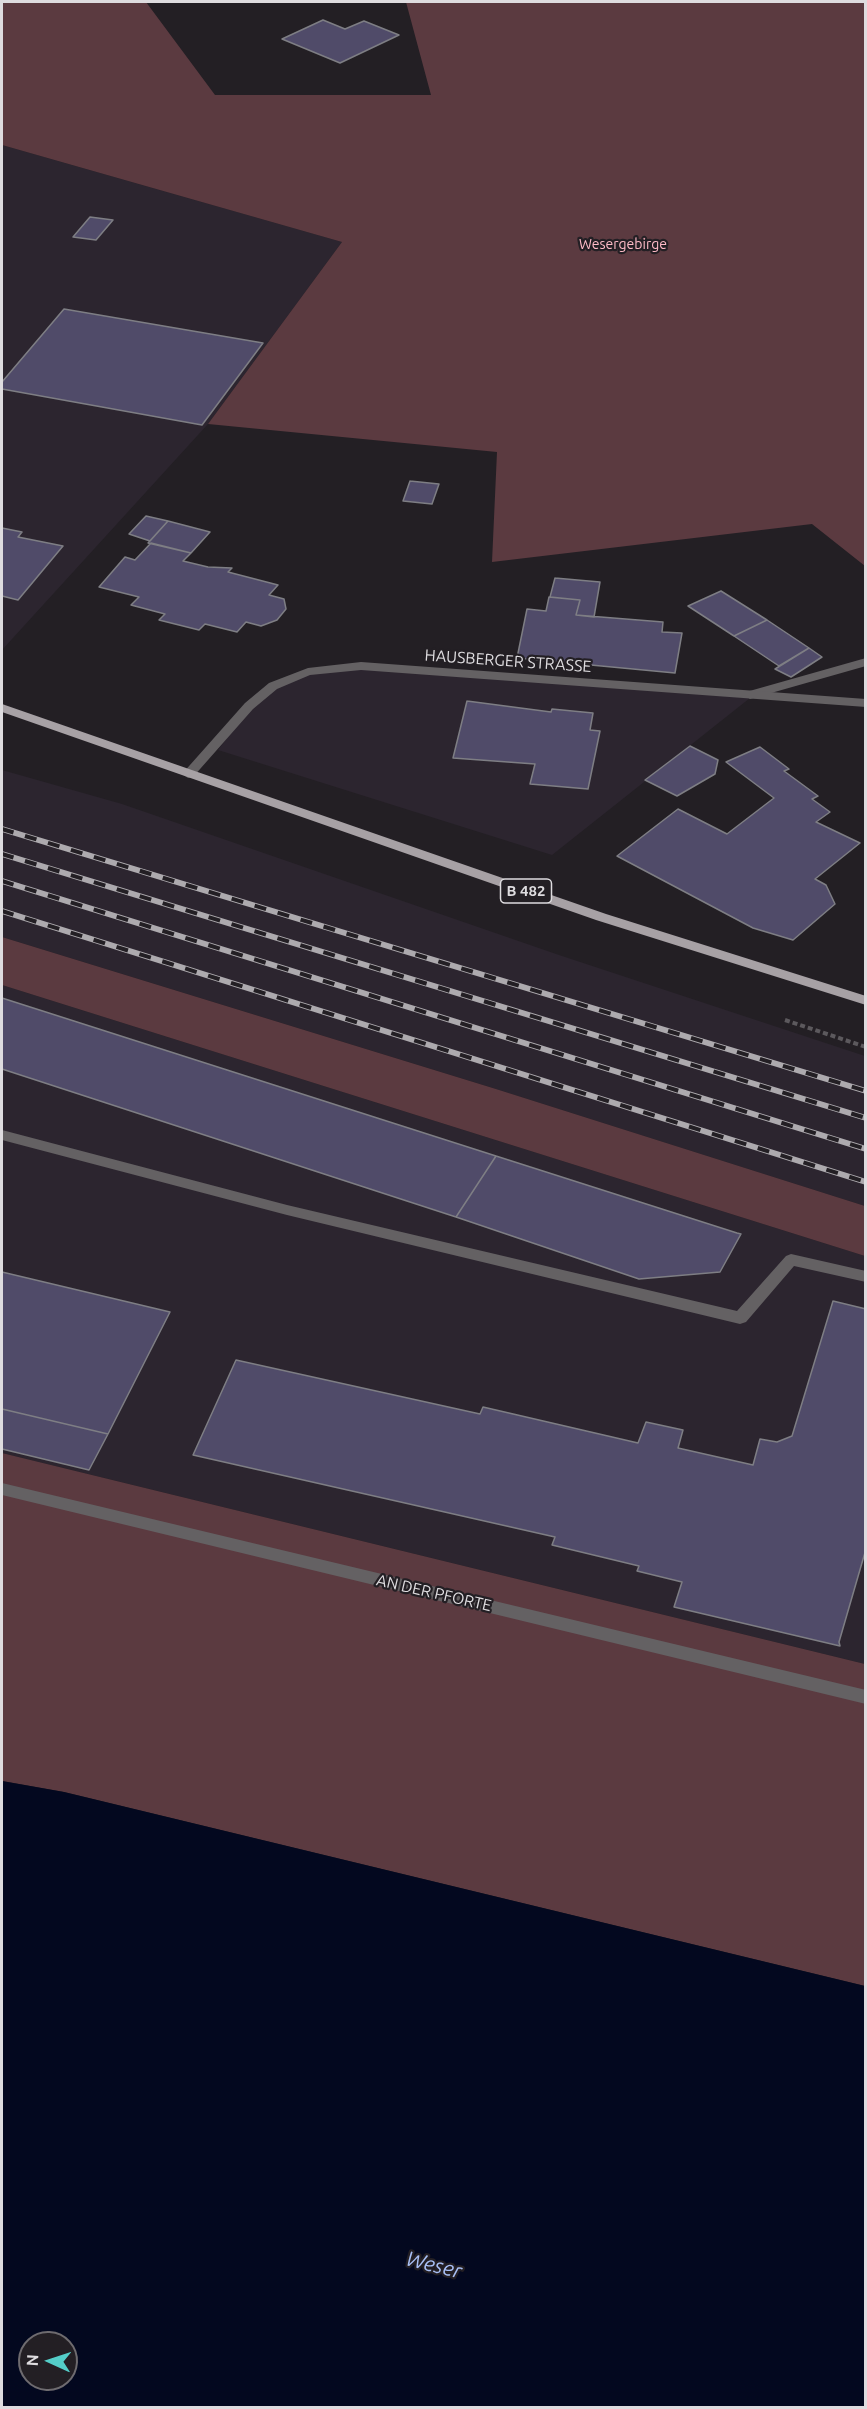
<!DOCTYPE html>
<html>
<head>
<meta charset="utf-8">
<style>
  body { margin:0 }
  #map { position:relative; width:867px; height:2409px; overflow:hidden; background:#231f24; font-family:Ubuntu,sans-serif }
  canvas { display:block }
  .frame { position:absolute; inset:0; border:3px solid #dedcdf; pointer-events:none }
  .north { position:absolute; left:18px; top:2331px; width:60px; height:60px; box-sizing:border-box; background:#231f24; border:2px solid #6e6b6f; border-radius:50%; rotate:273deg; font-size:16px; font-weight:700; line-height:24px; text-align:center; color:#dedcdf }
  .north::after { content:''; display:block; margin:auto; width:21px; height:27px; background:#54cdc8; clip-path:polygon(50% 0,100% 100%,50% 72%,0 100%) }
</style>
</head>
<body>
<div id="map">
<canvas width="867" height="2409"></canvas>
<div class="frame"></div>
<div class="north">N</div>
</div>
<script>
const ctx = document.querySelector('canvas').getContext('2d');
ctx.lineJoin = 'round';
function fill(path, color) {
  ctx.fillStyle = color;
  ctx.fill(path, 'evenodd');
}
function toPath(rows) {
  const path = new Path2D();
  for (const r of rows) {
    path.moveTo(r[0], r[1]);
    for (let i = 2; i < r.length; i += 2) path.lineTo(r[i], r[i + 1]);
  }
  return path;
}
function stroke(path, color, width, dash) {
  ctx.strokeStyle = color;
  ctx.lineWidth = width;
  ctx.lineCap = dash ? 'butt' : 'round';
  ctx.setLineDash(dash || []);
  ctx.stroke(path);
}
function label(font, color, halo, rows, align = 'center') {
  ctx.font = font + ' Ubuntu,sans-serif';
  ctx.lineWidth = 4.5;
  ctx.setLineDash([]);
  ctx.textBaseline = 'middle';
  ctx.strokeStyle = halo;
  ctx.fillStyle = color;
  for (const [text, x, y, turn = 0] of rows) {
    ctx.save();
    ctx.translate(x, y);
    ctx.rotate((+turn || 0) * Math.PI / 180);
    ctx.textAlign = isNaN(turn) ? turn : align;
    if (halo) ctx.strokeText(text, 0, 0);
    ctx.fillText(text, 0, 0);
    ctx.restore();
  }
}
fill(toPath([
  [2,145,342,242,208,424,2,650],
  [362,667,750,698,552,855,218,750,250,707,275,687,308,673],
  [2,770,122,804,559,955,865,1056,865,1206,496,1089,2,937],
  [2,985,865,1256,865,1664,2,1453]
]), '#2c252f');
fill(toPath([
  [2,2,146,2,215,95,431,95,406,2,865,2,865,566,812,524,492,562,497,452,208,424,342,242,2,145],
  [2,937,496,1089,865,1206,865,1256,2,985],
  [2,1453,865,1664,865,1986,64,1792,2,1781]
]), '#5b3a40');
fill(toPath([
  [2,1781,64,1792,865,1986,865,2407,2,2407],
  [30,2343,66,2343,66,2379,30,2379]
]), '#03081f');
const building = toPath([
  [323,20,345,29,364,21,399,35,340,63,282,39,323,20],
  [90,217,113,220,96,240,73,237,90,217],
  [64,309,263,343,202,425,2,389,2,382,64,309],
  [410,481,439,484,432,504,403,501,410,481],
  [146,516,168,521,150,541,129,534,146,516],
  [168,521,210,532,191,553,148,543,168,521],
  [2,528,22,532,18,537,63,546,18,600,2,596,2,528],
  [151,543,191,553,183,561,208,567,232,568,228,572,278,585,269,595,284,599,286,609,277,620,261,626,246,622,237,632,205,624,199,630,159,620,165,614,131,605,139,597,99,587,125,557,135,560,151,543],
  [555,578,600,582,594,617,576,615,580,600,550,597,555,578],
  [721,591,767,620,734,636,688,606,721,591],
  [549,597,580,600,576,615,663,622,662,632,682,633,675,673,517,658,527,609,546,611,549,597],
  [767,620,809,648,779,666,734,636,767,620],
  [809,648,822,657,791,677,775,669,809,648],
  [467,701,551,712,552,709,593,713,590,730,600,731,588,789,530,784,535,764,453,758,467,701],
  [690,746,718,760,715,774,677,796,645,780,690,746],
  [760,747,789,769,784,771,818,796,812,799,830,812,816,822,860,843,815,879,826,885,835,904,793,940,753,928,617,856,678,809,727,834,774,798,726,762,760,747],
  [2,998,496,1156,456,1217,2,1069,2,998],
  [496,1156,737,1233,741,1234,720,1272,639,1279,456,1217,496,1156],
  [2,1272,170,1312,108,1434,2,1409,2,1272],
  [833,1301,866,1309,866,1549,839,1642,840,1646,674,1607,682,1582,637,1571,639,1566,552,1545,555,1537,193,1455,236,1360,480,1414,483,1407,638,1443,646,1422,683,1430,678,1448,753,1465,760,1439,777,1442,792,1436,833,1301],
  [2,1409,108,1434,89,1470,2,1449,2,1409]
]);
fill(building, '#504b69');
stroke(building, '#7e7e84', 1.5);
stroke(toPath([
  [785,1020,866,1047]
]), '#5c595d', 4, [5, 3]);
fill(toPath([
  [866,658,866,666,750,699,744,695,746,692,866,658],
  [2,1130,287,1205,737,1311,786,1256,791,1254,866,1271,866,1282,794,1266,746,1322,740,1324,287,1215,2,1140,2,1130]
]), '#646163');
fill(toPath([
  [361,662,866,699,866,707,361,670,310,675,277,689,253,709,193,777,188,778,182,774,245,703,269,683,308,668,361,662],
  [2,1483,866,1690,866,1704,2,1495,2,1483]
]), '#646163');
fill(toPath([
  [2,704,606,914,866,996,866,1005,596,920,2,712,2,704]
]), '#a7a1a5');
const rail = toPath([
  [2,829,866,1091],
  [2,854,866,1118],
  [2,881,866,1149],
  [2,911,866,1182]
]);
stroke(rail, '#adaaae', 6);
stroke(rail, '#231f24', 4, [12]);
label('14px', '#febbc7', '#231f24', [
  ["Wesergebirge",623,244]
]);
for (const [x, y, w] of [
  [526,891,51]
]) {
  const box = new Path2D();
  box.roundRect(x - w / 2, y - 12, w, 24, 4.5);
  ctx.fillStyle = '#231f24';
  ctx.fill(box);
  stroke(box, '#dedcdf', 1.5);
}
label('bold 15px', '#dedcdf', null, [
  ["B 482",526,891]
]);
label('16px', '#dedcdf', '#231f24', [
  ["HAUSBERGER STRASSE",508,661,4],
  ["AN DER PFORTE",434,1593,13]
]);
label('italic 21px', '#a8bff4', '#231f24', [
  ["Weser",434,2265,14]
]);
</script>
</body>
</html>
